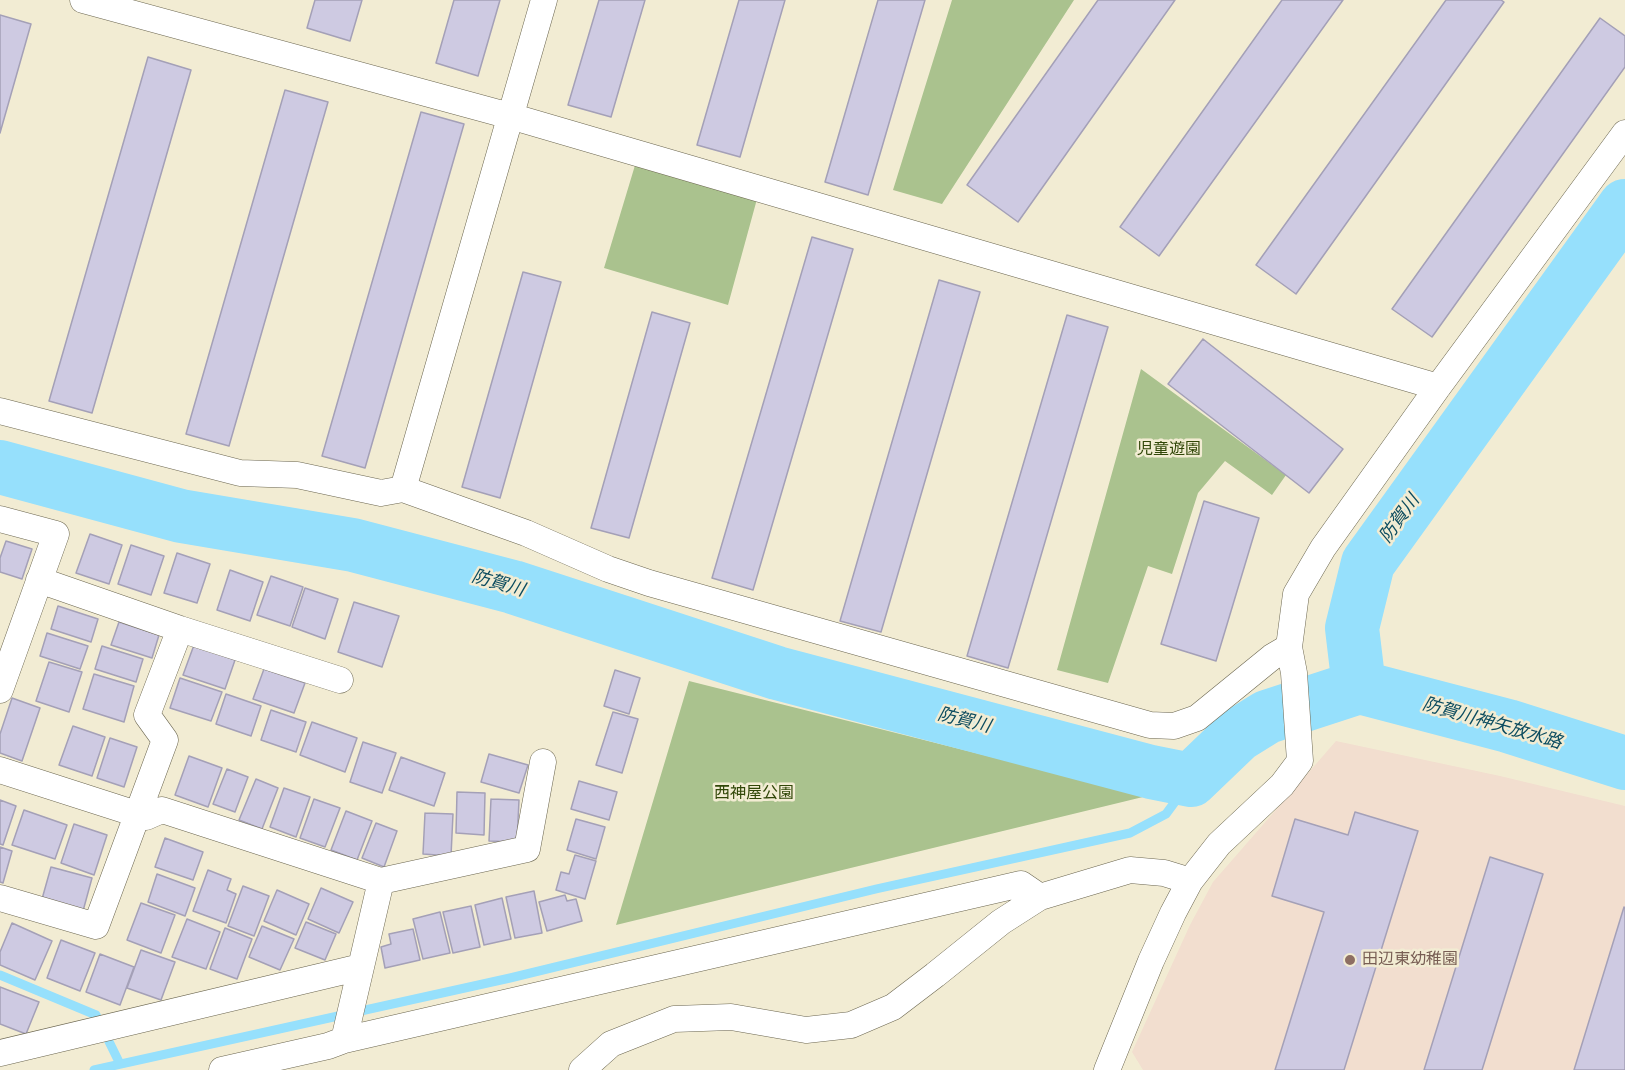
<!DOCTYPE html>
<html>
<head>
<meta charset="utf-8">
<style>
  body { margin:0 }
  canvas { display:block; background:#f2ecd3 }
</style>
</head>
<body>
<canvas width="1625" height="1070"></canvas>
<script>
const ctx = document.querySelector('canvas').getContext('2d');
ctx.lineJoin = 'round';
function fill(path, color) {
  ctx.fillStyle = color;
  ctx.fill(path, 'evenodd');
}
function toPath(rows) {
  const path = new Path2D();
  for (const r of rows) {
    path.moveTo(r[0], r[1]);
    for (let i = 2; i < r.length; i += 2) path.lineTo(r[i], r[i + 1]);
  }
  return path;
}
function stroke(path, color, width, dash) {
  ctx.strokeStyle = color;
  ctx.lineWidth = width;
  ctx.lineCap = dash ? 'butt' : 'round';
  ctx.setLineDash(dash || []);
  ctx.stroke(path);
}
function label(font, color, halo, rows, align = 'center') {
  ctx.font = font + ' Signika,"Noto Sans JP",sans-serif';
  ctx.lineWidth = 5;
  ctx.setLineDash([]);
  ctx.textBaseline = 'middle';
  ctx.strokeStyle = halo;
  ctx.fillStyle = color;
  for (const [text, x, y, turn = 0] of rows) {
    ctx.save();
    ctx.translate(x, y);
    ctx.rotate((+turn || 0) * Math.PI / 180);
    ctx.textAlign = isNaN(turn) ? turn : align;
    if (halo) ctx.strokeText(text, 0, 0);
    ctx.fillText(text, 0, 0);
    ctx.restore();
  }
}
fill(toPath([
  [1336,741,1500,776,1625,806,1625,1070,1143,1070,1132,1052,1190,925,1213,882]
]), '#f2decf');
fill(toPath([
  [952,0,1074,0,942,204,893,190],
  [636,162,757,199,728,305,604,268],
  [1141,369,1286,475,1272,495,1225,461,1198,493,1172,574,1148,566,1108,683,1057,670],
  [689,681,1147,796,616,925]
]), '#aac28e');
stroke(toPath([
  [0,975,96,1015,120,1064],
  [94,1070,510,978,876,889,1130,833,1166,814,1191,780]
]), '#96e0fc', 9);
stroke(toPath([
  [0,467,181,516,353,545,513,587,777,673,1151,772,1191,780,1238,735,1267,717,1359,687],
  [1359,687,1352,628,1368,563,1625,206],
  [1359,687,1508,726,1625,763]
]), '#96e0fc', 54);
const building = toPath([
  [315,0,362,0,350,41,307,28,315,0],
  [454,0,500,0,478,76,436,63,454,0],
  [599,0,645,0,611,117,568,105,599,0],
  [739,0,785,0,740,157,697,145,739,0],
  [878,0,925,0,868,195,825,182,878,0],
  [1098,0,1175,0,1018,222,967,185,1098,0],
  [1282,0,1343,0,1159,256,1120,227,1282,0],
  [1446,0,1501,0,1504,2,1296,294,1256,265,1446,0],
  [0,15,31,24,0,133,0,15],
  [1600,18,1625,36,1625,67,1432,337,1392,309,1600,18],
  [148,57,191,70,92,413,49,401,148,57],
  [285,90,328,102,229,446,186,434,285,90],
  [421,112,464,124,365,468,322,456,421,112],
  [812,237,853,249,753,590,712,578,812,237],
  [523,272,561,282,500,498,462,487,523,272],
  [939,280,980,292,881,632,840,621,939,280],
  [652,312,690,323,629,538,591,528,652,312],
  [1067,315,1108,327,1008,668,967,656,1067,315],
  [1203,339,1343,449,1309,493,1168,384,1203,339],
  [1204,501,1259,518,1216,661,1161,644,1204,501],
  [90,534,122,545,109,584,76,573,90,534],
  [6,541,32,549,22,579,0,572,0,558,6,541],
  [131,545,164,556,151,595,118,584,131,545],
  [177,553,210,564,197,603,164,593,177,553],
  [230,570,263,582,250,621,217,610,230,570],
  [271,576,303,587,290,626,257,615,271,576],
  [305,588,338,599,325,639,292,627,305,588],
  [354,602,399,616,382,667,338,652,354,602],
  [58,606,98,619,91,642,51,629,58,606],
  [119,622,159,635,152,658,111,645,119,622],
  [47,633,88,646,80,669,40,656,47,633],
  [194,645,235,660,225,689,183,675,194,645],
  [102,646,143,659,136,682,95,669,102,646],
  [49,662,82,672,69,712,36,701,49,662],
  [264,669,305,683,294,713,253,699,264,669],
  [615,670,640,678,629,714,604,706,615,670],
  [94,674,134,686,124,722,83,709,94,674],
  [180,678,222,692,211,721,170,708,180,678],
  [226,694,261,706,251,736,216,724,226,694],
  [12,698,40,708,22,761,0,753,0,734,12,698],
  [271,710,306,722,296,752,261,740,271,710],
  [613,712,638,719,622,773,596,765,613,712],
  [312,722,357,738,345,772,300,755,312,722],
  [73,726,105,737,92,776,59,765,73,726],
  [110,738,137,747,124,787,97,778,110,738],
  [363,742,396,753,382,793,350,782,363,742],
  [489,754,528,765,519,793,481,782,489,754],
  [189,756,222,768,208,807,175,795,189,756],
  [401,757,445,773,434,806,389,790,401,757],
  [227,769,248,777,235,812,213,804,227,769],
  [256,779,278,788,262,829,239,820,256,779],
  [579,781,617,792,609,820,571,809,579,781],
  [284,788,310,797,296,837,270,827,284,788],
  [457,792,485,793,484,835,456,833,457,792],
  [314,799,340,808,325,847,300,838,314,799],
  [491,799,519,800,517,842,489,841,491,799],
  [0,800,16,806,3,845,0,844,0,800],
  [24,810,67,825,55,859,12,845,24,810],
  [346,811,372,821,357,860,331,850,346,811],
  [1355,812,1418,831,1344,1070,1275,1070,1324,912,1272,896,1295,819,1348,835,1355,812],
  [425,813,453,814,451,856,423,854,425,813],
  [576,819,605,827,596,859,567,850,576,819],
  [376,823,397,831,384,867,362,858,376,823],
  [74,824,107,835,94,875,61,863,74,824],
  [165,838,203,852,193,880,155,867,165,838],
  [0,847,12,851,3,883,0,882,0,847],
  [575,855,596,861,585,899,556,890,561,872,569,874,575,855],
  [1490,857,1543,874,1482,1070,1424,1070,1490,857],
  [51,867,92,878,83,911,42,899,51,867],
  [208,870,231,879,227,890,236,894,226,923,193,911,208,870],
  [157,874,195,888,185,916,148,902,157,874],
  [243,886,269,896,254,936,228,926,243,886],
  [321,888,353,902,339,933,308,919,321,888],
  [277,890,309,904,296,935,264,921,277,890],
  [534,891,542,933,515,938,506,897,534,891],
  [565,895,567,901,576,899,582,921,547,931,539,902,565,895],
  [502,898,511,939,484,945,475,905,502,898],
  [141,903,175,915,161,953,127,940,141,903],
  [471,906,480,947,453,953,443,912,471,906],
  [1624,907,1625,908,1625,1070,1574,1070,1624,907],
  [440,912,450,953,423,959,413,919,440,912],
  [187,919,220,932,206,969,172,957,187,919],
  [306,922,336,934,325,960,295,948,306,922],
  [12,923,52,941,35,980,0,965,0,952,12,923],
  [262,926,294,939,280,970,249,957,262,926],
  [225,928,252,939,237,979,210,969,225,928],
  [413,929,420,960,385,968,381,947,391,944,389,934,413,929],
  [61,940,95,953,80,991,47,978,61,940],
  [141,950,175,962,161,1000,127,988,141,950],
  [100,954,134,967,120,1005,86,992,100,954],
  [0,987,39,1002,26,1034,0,1024,0,987]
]);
fill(building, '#cecae2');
stroke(building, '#a4a0b7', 1.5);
const minor = toPath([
  [83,0,510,116,1438,387],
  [0,411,240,473,297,475,381,493,403,489,526,533,608,569,649,583,1150,725,1174,726,1197,718,1272,657,1289,647,1294,673,1300,761,1282,785,1219,844,1190,881,1173,913,1151,961,1107,1070],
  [403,489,544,0],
  [0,519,56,534,0,690],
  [39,580,180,629,340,680],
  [1289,647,1296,594,1323,548,1438,387,1625,133],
  [0,770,146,817,162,810,381,881,527,849,543,762],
  [0,898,96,926,165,740,147,715,180,629],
  [344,1040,361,967],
  [0,1053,361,967,381,881],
  [222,1070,328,1046,344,1040,1021,884,1040,897,1130,870,1164,873,1190,881],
  [582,1070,611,1044,674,1019,731,1017,806,1030,851,1025,893,1007,935,975,1001,922,1040,897]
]);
stroke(minor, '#6c6751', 27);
stroke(minor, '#fff', 26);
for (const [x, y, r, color] of [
  [1350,960,6,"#8d6e63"]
]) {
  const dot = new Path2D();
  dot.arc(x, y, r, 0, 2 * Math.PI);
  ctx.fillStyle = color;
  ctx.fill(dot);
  stroke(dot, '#f2ecd3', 2);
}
label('16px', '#314708', '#f2ecd3', [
  ["児童遊園",1169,450],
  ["西神屋公園",754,794]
]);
label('16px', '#785e54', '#f2ecd3', [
  ["田辺東幼稚園",1362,960]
], 'left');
label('italic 18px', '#0c4c5f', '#f2ecd3', [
  ["防賀川",1400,519,-54],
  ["防賀川",498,584,16],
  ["防賀川",964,721,14],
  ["防賀川神矢放水路",1492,724,16]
]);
</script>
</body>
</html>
